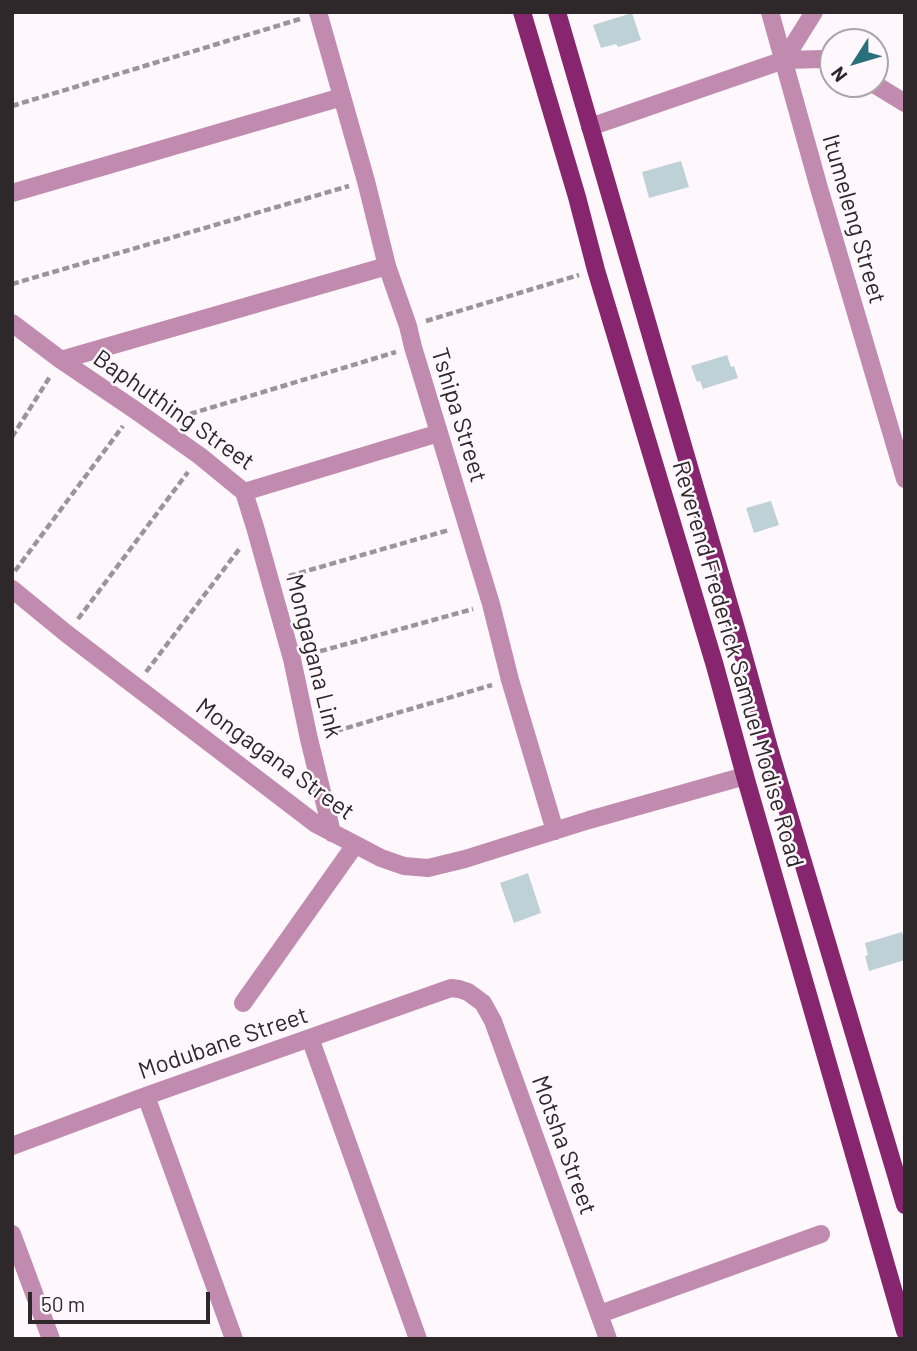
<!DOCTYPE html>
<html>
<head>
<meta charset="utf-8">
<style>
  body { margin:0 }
  #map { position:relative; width:917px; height:1351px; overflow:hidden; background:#fef8fc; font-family:Barlow,sans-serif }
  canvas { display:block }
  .frame { position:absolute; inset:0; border:14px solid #2e282b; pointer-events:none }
  .north { position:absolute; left:819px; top:28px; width:70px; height:70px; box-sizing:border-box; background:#fef8fc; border:2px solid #aba5a8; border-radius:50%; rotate:233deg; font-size:19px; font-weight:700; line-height:28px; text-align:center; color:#2e282b }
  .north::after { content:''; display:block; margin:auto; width:24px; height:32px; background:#29707d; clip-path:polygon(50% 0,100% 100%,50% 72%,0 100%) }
  .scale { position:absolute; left:28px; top:1292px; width:182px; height:32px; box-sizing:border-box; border:4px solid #2e282b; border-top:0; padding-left:9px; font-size:21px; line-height:24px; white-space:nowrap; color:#2e282b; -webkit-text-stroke:5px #fef8fc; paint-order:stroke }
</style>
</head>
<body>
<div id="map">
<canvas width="917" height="1351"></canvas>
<div class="frame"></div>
<div class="north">N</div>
<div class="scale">50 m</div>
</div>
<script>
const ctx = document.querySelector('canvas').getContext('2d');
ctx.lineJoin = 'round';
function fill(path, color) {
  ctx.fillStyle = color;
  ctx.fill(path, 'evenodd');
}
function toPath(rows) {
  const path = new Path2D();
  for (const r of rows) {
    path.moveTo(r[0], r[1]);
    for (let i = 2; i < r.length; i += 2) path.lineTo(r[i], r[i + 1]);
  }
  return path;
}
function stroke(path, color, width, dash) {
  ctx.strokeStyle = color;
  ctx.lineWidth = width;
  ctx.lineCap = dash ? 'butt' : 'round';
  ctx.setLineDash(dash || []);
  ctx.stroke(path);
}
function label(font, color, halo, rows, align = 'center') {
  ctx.font = font + ' Barlow,sans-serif';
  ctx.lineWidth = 5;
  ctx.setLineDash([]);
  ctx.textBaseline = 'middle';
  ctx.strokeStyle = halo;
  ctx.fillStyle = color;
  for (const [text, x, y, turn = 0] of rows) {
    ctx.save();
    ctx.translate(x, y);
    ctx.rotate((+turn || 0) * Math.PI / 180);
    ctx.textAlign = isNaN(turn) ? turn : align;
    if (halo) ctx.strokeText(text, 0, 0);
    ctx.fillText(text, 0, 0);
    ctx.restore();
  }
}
fill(toPath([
  [632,13,641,40,618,47,616,44,601,48,593,25],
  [681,161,689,187,649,198,642,172],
  [727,355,731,367,734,366,738,378,703,389,700,381,697,382,691,366],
  [771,501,779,525,754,533,746,508],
  [528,873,541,913,514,923,500,883],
  [902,932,905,942,905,960,869,971,865,956,868,955,865,943]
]), '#bed1d6');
stroke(toPath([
  [12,106,300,19],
  [12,284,349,186],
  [426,321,579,275],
  [180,417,396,352],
  [12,437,51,375],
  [15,571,123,426],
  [289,576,449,530],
  [78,619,188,472],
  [310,654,473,609],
  [146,672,240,548],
  [326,734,492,685]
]), '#9b9599', 4.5, [7, 3.5]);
stroke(toPath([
  [318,12,366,181,387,266,408,326,413,347,491,604,510,680,555,831],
  [770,12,819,188,905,479],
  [784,60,814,12],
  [874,84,905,103],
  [590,127,784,60,823,59,833,62],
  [12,193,342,97],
  [12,323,61,360,135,410,200,456,244,492],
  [61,360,387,266],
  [244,492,255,527,292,659,309,739,332,833],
  [244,492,439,433],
  [12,589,67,634,316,824,381,858,404,866,428,868,465,859,589,820,745,776],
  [243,1003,355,845],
  [310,1038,418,1339],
  [146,1096,234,1339],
  [12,1146,146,1096,451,988,459,989,468,992,483,1003,493,1021,608,1339],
  [12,1234,51,1339],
  [600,1314,821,1234]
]), '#c18aaf', 18);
stroke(toPath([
  [522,12,577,197,596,270,715,666,745,776,905,1331],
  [557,12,737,632,769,748,905,1205]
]), '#87266f', 18);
label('24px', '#2e282b', '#fef8fc', [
  ["Itumeleng Street",854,219,74],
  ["Baphuthing Street",174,410,35],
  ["Tshipa Street",459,415,73],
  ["Mongagana Link",314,656,76],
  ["Reverend Frederick Samuel Modise Road",738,664,74],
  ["Mongagana Street",275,759,36],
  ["Modubane Street",223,1043,-19],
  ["Motsha Street",564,1145,70]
]);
</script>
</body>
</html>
